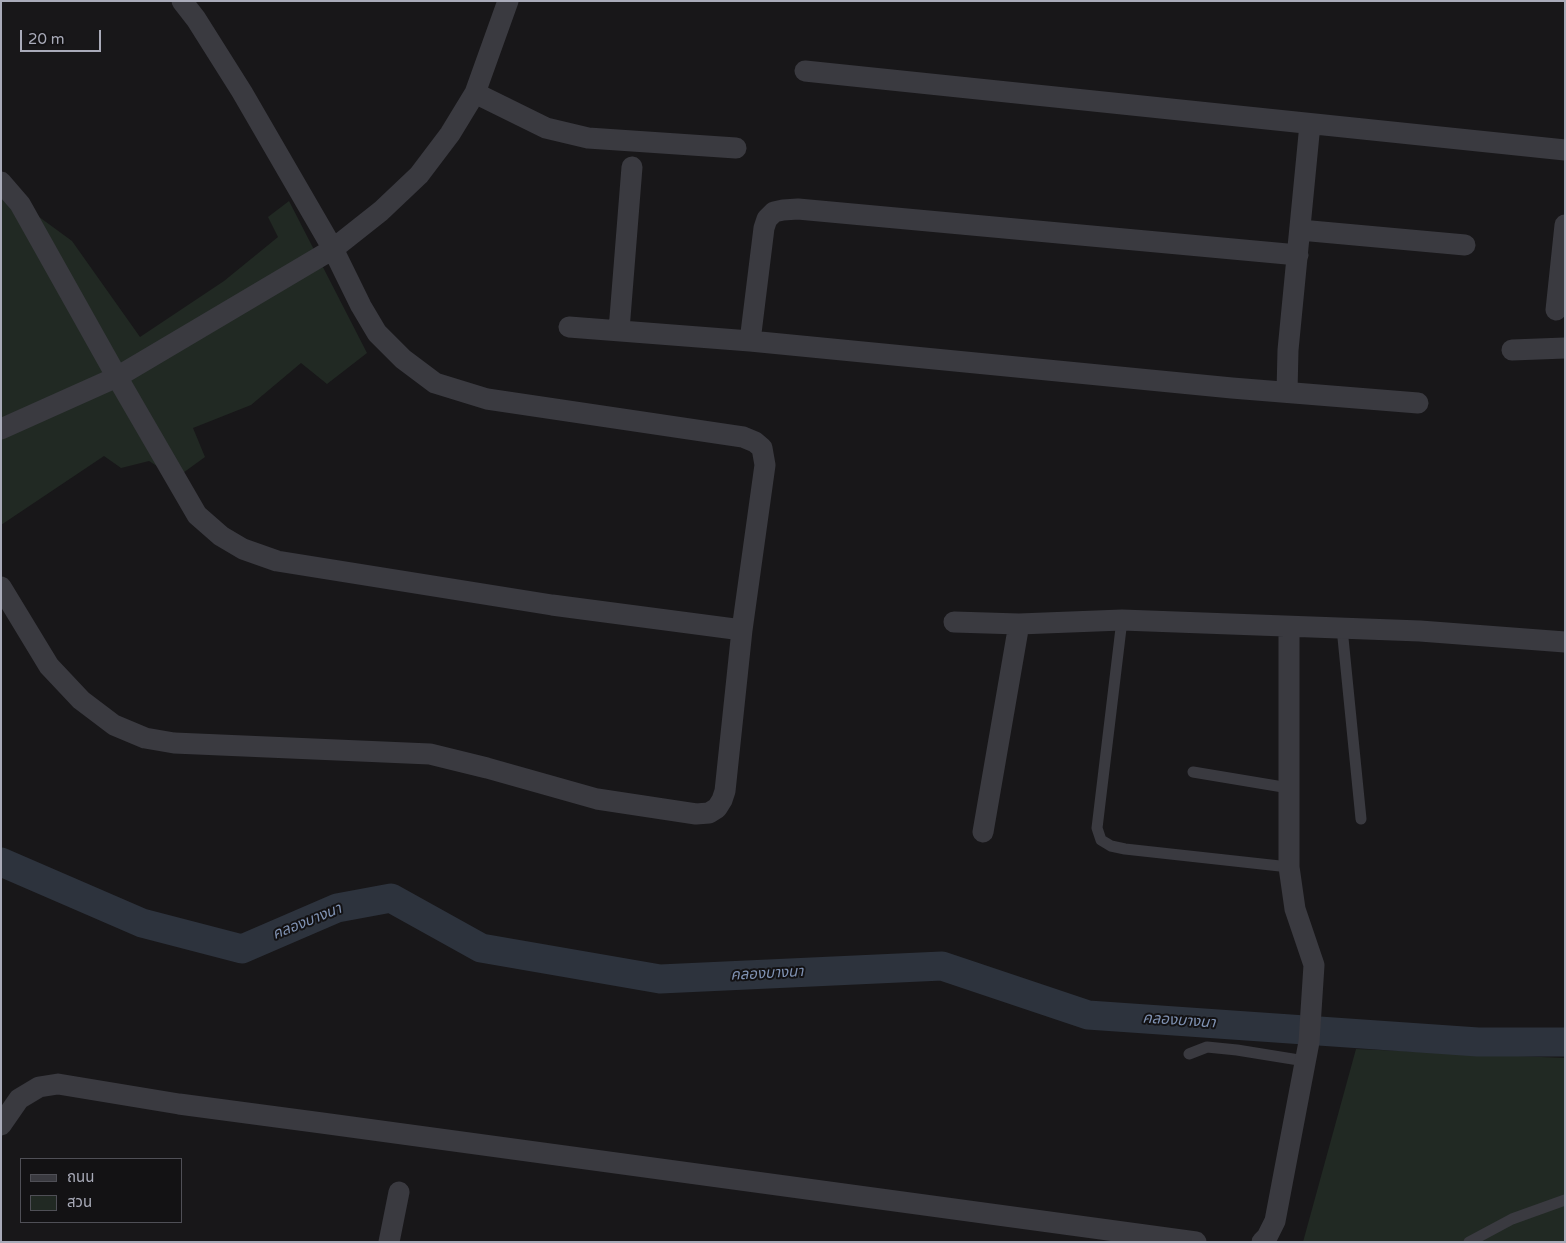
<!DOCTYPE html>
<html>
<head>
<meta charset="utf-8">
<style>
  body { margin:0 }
  #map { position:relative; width:1566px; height:1243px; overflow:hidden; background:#181719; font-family:"Varela Round","Noto Sans Thai",sans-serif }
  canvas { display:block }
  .frame { position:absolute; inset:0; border:2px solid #a9abb9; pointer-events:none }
  .legend { position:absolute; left:20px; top:1158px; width:162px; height:65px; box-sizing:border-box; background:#131214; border:1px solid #4f4f56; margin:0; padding:6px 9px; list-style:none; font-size:15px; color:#a9abb9 }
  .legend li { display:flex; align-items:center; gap:10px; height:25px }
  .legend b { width:25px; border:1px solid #4f4f56 }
  .scale { position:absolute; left:20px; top:30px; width:81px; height:22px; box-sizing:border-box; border:2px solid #a9abb9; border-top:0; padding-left:6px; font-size:15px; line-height:18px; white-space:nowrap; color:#a9abb9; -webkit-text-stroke:4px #131214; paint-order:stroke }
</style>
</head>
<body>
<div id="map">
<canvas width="1566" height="1243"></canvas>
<div class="frame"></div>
<ul class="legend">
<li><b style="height:6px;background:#3a3a40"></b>ถนน</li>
<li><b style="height:14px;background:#212923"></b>สวน</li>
</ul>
<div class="scale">20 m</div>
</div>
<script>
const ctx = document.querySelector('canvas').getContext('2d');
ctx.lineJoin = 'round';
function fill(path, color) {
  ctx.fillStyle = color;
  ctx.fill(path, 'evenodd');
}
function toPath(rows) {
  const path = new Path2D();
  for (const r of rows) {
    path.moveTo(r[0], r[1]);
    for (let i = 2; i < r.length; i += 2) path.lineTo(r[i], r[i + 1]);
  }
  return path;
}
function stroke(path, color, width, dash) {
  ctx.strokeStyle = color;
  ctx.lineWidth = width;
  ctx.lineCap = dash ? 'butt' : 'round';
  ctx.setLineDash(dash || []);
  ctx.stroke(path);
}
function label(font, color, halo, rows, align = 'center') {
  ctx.font = font + ' "Varela Round","Noto Sans Thai",sans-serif';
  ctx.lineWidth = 4;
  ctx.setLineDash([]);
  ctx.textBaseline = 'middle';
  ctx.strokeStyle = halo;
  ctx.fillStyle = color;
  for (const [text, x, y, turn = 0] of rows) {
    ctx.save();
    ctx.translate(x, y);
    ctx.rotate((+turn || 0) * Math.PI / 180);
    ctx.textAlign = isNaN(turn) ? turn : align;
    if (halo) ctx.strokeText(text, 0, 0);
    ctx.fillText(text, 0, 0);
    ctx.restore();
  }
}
fill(toPath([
  [1,189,72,241,140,337,224,281,278,237,268,217,289,201,367,353,327,384,301,363,251,405,193,428,205,457,176,478,149,461,121,468,104,456,1,525],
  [1356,1049,1565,1058,1565,1242,1303,1242]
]), '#212923');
stroke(toPath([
  [1,862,142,923,242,949,337,908,391,898,481,948,660,979,942,966,1088,1015,1478,1042,1565,1042]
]), '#2d333d', 29);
stroke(toPath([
  [1122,620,1097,828,1101,840,1111,846,1125,849,1289,867],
  [1342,628,1361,819],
  [1193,772,1289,788],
  [1189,1054,1207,1047,1237,1050,1305,1061],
  [1469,1242,1512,1219,1565,1200]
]), '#3a3a40', 11);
stroke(toPath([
  [805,71,1565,150],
  [475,93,546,128,588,138,736,148],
  [1,182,20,204,117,377,197,515,221,536,243,549,277,561,552,605,742,630],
  [1300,230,1465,245],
  [1556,310,1565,225],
  [569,327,750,341,1232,388,1418,403],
  [619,330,632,167],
  [750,341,764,228,767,219,774,212,783,210,798,209,1298,255],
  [1512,350,1565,348],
  [1287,392,1288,350,1310,124],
  [1,429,117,377,333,249,381,211,419,175,450,134,475,93,508,1],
  [1,587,49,666,81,700,114,725,145,738,174,743,430,754,487,768,597,799,696,814,709,813,717,808,722,800,725,791,742,630,765,465,762,448,755,442,743,437,487,399,435,383,403,359,377,333,361,306,333,249,242,92,196,19,182,1],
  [954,622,1019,624,1122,620,1420,631,1565,642],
  [983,832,1019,624],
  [1,1125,19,1099,39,1087,58,1084,179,1104,322,1123,1196,1242],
  [389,1242,399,1192],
  [1262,1242,1267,1237,1275,1221,1289,1147,1309,1042,1314,965,1295,909,1289,867,1289,627]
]), '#3a3a40', 21);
label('italic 15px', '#8093b4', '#131214', [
  ["คลองบางนา",307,922,-22],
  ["คลองบางนา",767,974,-3],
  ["คลองบางนา",1179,1021,4]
]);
</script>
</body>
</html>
